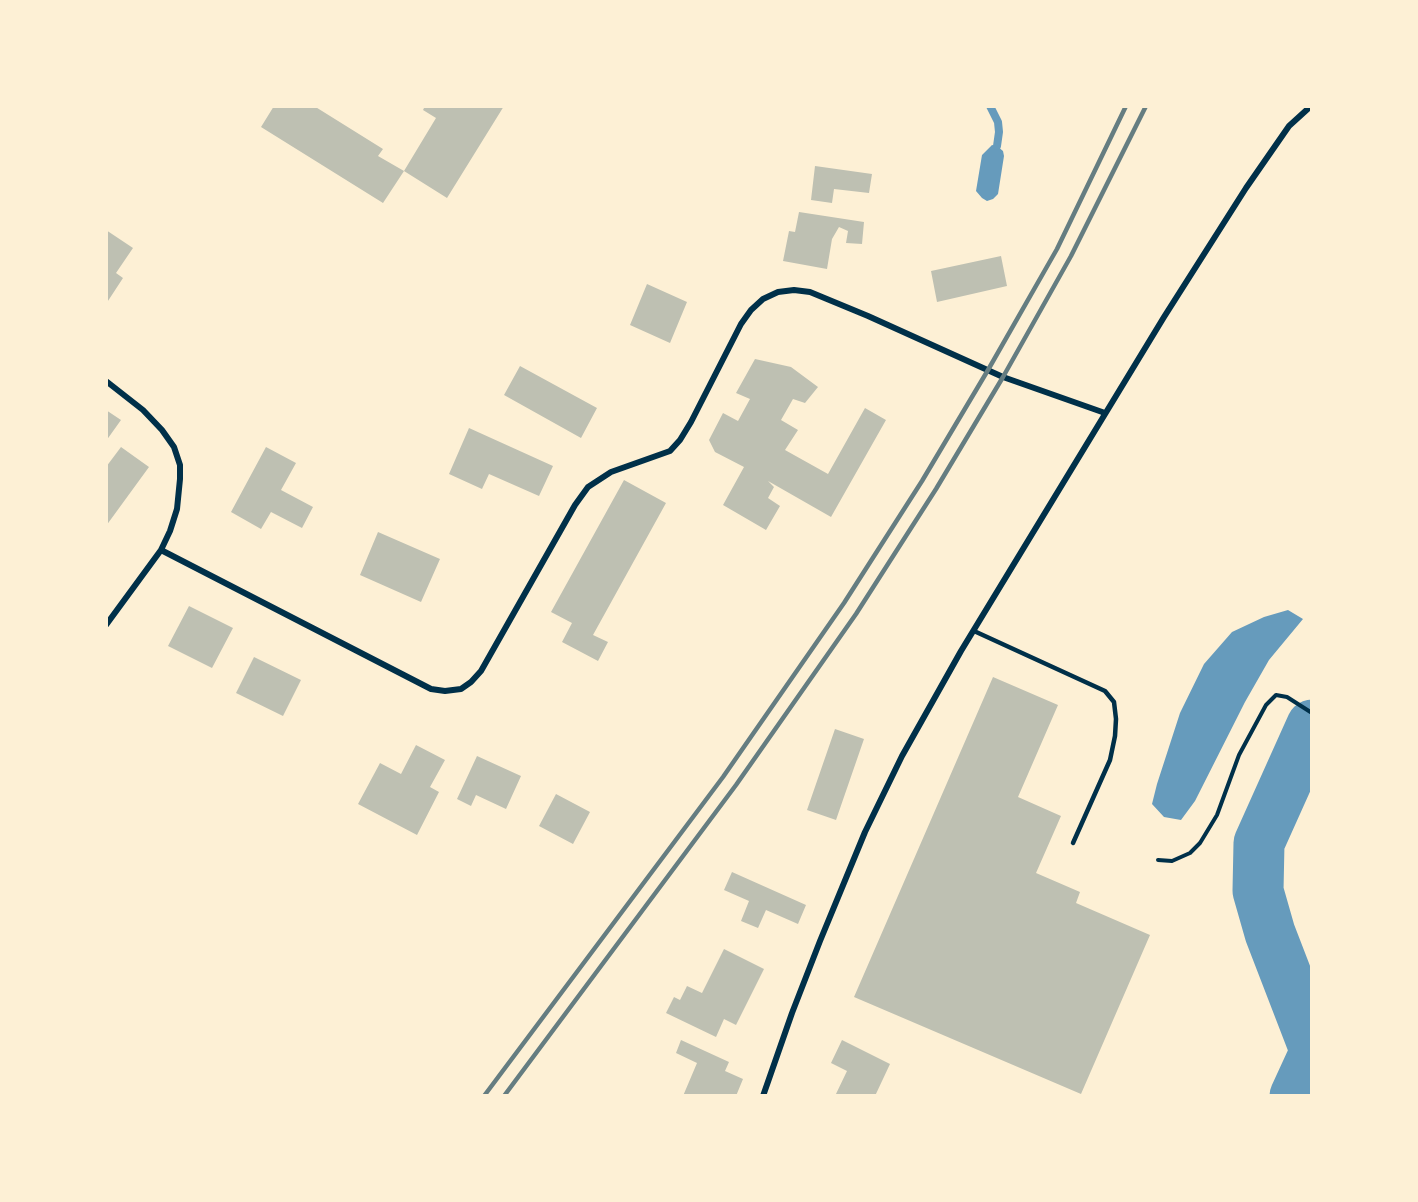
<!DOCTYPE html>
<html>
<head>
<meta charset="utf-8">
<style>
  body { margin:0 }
  #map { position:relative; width:1418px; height:1202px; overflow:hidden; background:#fdf0d5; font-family:"Archivo Narrow",sans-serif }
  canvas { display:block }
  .frame { position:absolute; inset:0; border:108px solid #fdf0d5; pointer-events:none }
</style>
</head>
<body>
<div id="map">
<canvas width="1418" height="1202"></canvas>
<div class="frame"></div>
</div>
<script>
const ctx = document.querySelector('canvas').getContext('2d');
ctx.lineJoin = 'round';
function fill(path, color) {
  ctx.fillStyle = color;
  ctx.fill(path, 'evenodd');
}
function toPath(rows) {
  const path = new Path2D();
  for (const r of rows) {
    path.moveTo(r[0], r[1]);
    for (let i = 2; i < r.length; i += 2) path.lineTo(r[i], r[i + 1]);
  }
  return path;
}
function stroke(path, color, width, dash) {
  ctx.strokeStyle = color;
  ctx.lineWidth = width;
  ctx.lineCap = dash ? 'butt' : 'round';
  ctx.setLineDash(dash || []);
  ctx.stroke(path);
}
fill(toPath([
  [992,145,997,146,1003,151,1004,156,998,194,993,199,987,201,982,198,976,191,982,155],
  [1288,610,1303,619,1269,660,1245,702,1195,801,1181,820,1164,817,1152,804,1157,784,1180,713,1204,664,1232,632,1264,617]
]), '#669bbc');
stroke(toPath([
  [990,106,998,122,999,132,997,146]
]), '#669bbc', 8);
stroke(toPath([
  [1312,725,1259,843,1258,891,1270,933,1312,1042],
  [1295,1096,1312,1059]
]), '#669bbc', 51);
fill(toPath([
  [274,106,314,106,383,149,378,156,404,171,436,118,423,110,425,106,504,106,447,198,404,171,383,203,261,127],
  [815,166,872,174,869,193,834,189,832,203,811,200],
  [799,212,864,222,862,244,846,243,848,231,839,227,832,239,827,269,783,261,789,231,795,232],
  [106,230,133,248,116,273,123,278,106,304],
  [1001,256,1007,286,937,302,931,271],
  [647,284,687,302,670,343,630,325],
  [755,359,791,367,818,387,805,403,793,399,781,420,798,430,785,450,828,474,865,408,886,420,831,517,768,481,774,487,768,498,780,506,766,530,723,505,744,467,715,452,709,440,723,413,738,421,750,399,736,393],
  [520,366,597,408,581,438,504,395],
  [106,410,121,420,106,441],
  [469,428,553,466,539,496,489,474,482,489,449,474],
  [121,447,149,467,106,526,106,467],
  [266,447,296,463,281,490,313,507,302,528,271,512,261,529,231,512],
  [624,480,666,503,593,635,608,642,598,661,562,642,572,623,551,612],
  [378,532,440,559,421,602,360,575],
  [189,606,233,628,212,668,168,646],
  [254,657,301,680,283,716,236,693],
  [993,677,1058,705,1018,797,1061,816,1036,873,1080,892,1076,903,1150,935,1081,1094,854,997],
  [835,729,864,739,836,820,807,810],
  [416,745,445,760,430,787,439,792,417,835,358,804,380,763,401,774],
  [477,756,521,776,506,809,476,795,471,806,457,799],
  [556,794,590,812,573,844,539,826],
  [732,872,806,905,798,924,766,910,758,928,741,921,749,901,724,890],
  [724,949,764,969,736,1025,724,1019,716,1037,666,1013,674,997,680,1000,687,986,702,993],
  [681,1040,729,1062,725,1071,743,1079,736,1096,683,1096,697,1063,676,1053],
  [842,1040,890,1064,875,1096,835,1096,847,1071,831,1063]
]), '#bec0b2');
stroke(toPath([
  [1158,860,1172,861,1190,853,1200,843,1217,815,1239,755,1266,705,1276,695,1287,697,1312,713]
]), '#003049', 4);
stroke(toPath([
  [974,631,1105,691,1114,702,1116,719,1115,736,1110,760,1073,843]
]), '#003049', 4.5);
stroke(toPath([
  [106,381,143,410,162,430,174,447,180,465,180,479,177,509,170,531,161,550,106,625],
  [161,550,431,689,445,691,461,689,471,682,481,671,575,505,588,487,611,472,670,451,680,440,691,422,741,324,751,310,763,299,778,292,794,290,810,292,868,316,1003,377,1105,413],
  [763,1096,792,1013,820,941,865,832,902,756,961,651,1164,317,1246,188,1289,126,1311,106]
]), '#003049', 6);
stroke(toPath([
  [484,1096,723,777,844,603,922,481,988,370,1057,249,1126,106],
  [504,1096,736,785,856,614,936,489,1003,377,1071,256,1146,106]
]), '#657d81', 4.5);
</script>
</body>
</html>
